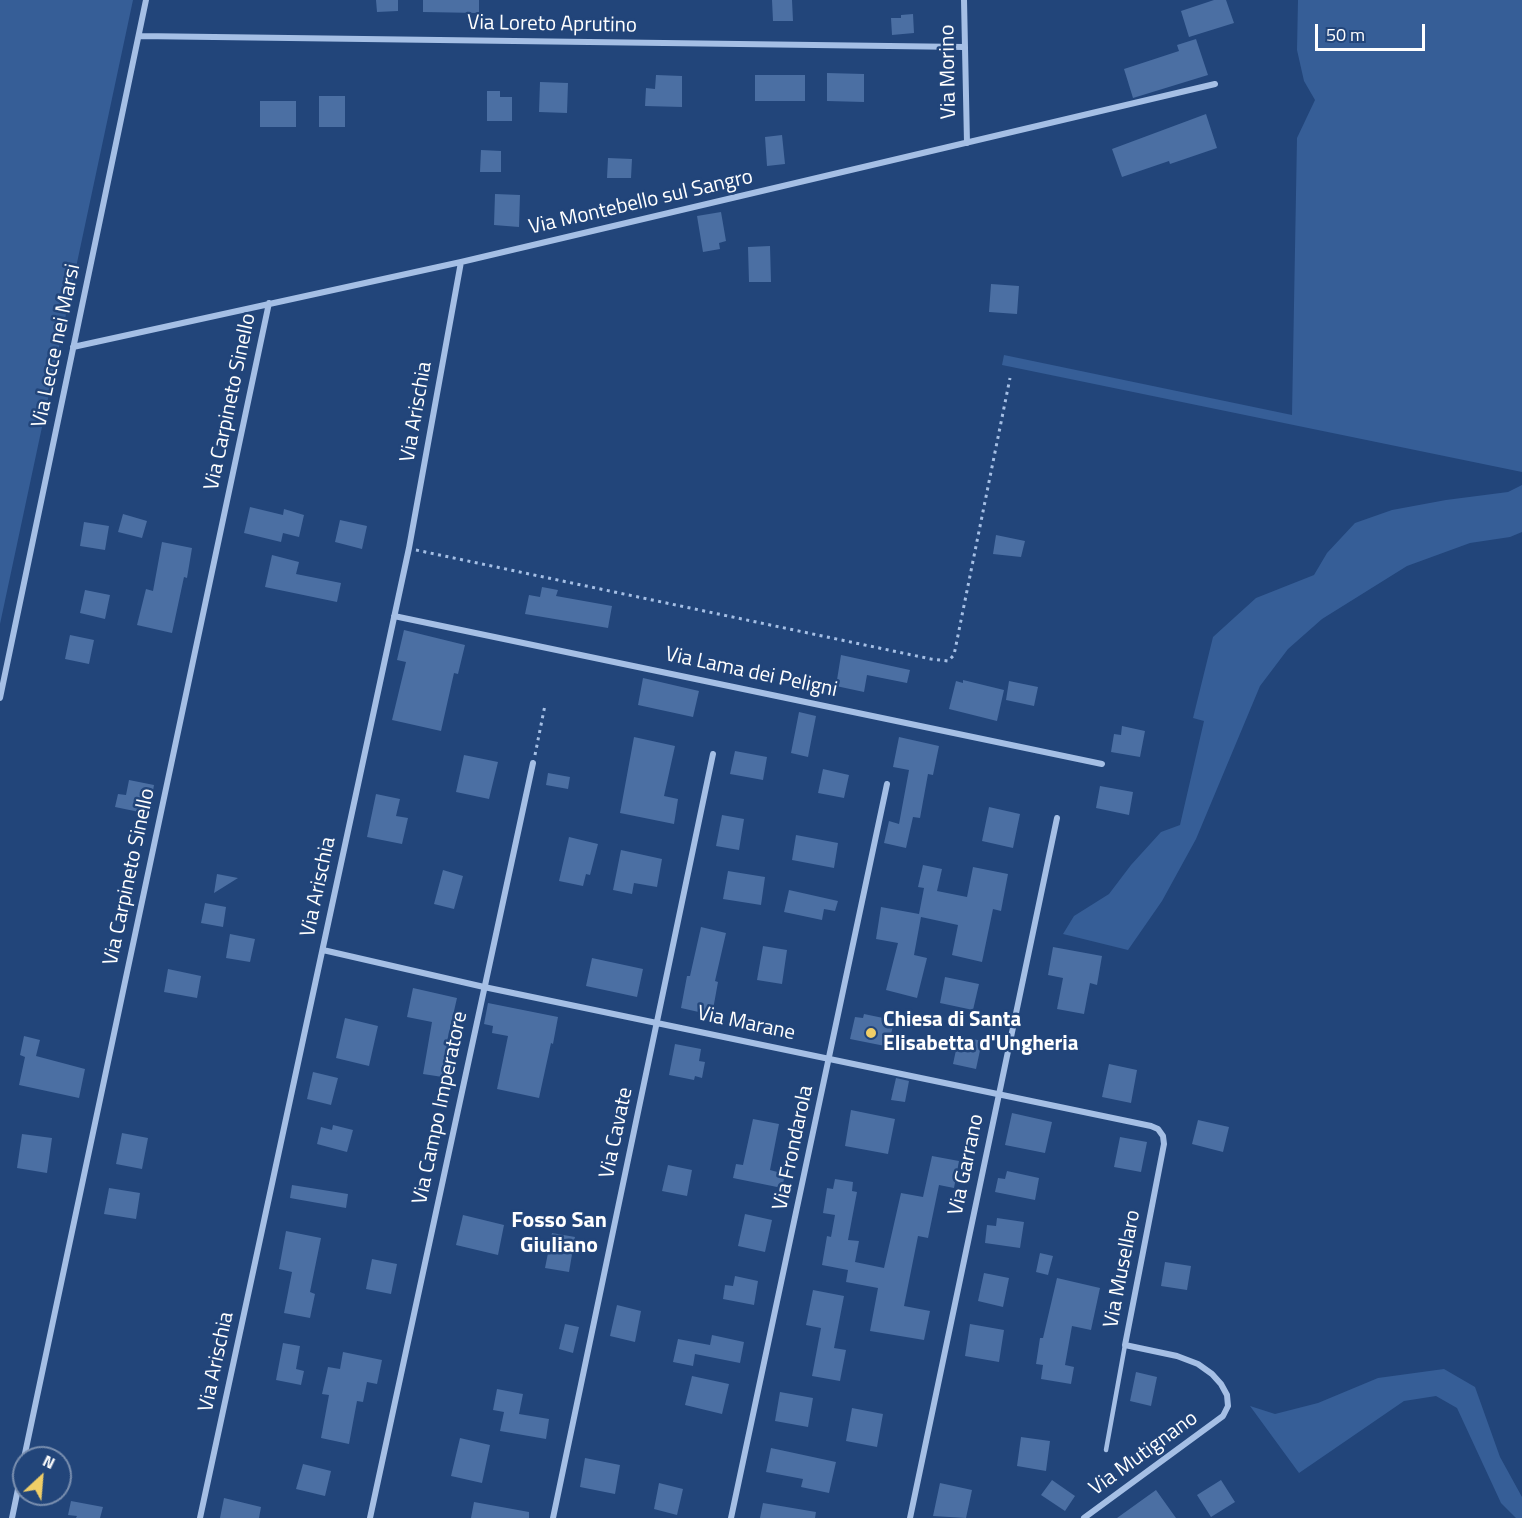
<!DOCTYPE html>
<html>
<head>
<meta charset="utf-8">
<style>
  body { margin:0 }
  #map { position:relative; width:1522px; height:1518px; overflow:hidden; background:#22457a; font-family:"Titillium Web",sans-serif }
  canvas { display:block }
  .north { position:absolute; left:12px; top:1446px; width:60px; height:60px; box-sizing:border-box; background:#22457a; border:2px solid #7a8faf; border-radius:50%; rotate:26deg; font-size:16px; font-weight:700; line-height:24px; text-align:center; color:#fff }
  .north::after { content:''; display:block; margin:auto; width:21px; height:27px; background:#f0ce67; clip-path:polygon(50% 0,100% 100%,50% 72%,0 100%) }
  .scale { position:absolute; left:1315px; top:24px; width:110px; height:27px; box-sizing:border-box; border:3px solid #fff; border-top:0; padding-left:8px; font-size:18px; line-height:21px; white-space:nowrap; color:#fff; -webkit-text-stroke:4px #22457a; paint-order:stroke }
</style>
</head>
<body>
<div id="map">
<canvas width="1522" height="1518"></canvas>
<div class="north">N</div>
<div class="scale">50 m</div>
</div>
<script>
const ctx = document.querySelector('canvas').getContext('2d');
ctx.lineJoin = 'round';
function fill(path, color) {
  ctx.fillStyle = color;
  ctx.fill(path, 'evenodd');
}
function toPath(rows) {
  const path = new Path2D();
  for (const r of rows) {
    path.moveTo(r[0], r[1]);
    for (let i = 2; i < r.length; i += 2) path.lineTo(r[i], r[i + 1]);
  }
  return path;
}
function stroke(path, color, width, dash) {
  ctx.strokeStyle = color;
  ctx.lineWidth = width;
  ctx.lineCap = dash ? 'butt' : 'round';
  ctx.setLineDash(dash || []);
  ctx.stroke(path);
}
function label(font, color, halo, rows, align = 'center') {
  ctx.font = font + ' "Titillium Web",sans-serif';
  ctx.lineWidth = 5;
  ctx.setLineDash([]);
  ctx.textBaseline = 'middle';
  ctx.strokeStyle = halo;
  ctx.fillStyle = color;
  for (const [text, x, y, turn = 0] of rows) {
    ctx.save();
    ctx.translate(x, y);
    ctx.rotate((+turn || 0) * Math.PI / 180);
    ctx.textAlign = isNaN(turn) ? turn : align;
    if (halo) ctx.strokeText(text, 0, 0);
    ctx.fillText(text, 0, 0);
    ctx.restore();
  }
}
fill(toPath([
  [0,0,133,0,0,624],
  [1298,0,1522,0,1522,472,1002,365,1004,355,1292,415,1297,138,1315,100,1304,81,1297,50],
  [1522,485,1522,532,1510,537,1470,543,1407,566,1322,619,1288,649,1260,686,1196,839,1162,901,1128,950,1063,934,1074,916,1109,894,1131,865,1161,832,1180,825,1204,721,1193,718,1213,637,1256,598,1314,575,1327,553,1355,523,1392,510,1446,500,1508,492],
  [1444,1369,1475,1387,1500,1457,1522,1497,1522,1518,1516,1518,1501,1503,1457,1408,1436,1396,1404,1401,1299,1473,1250,1406,1275,1414,1318,1403,1378,1378]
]), '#365e97');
fill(toPath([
  [376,0,398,0,398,11,377,12],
  [423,0,479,0,479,13,423,12],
  [772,0,792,0,793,21,773,21],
  [1214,0,1226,0,1234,23,1189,37,1181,11],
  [913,14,914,33,892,35,891,18,901,18,901,15],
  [1196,39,1208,75,1133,98,1124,69,1179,51,1177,45],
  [827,73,864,74,864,102,827,101],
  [656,75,682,76,682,107,645,106,646,88,655,89],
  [755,75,805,75,805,101,755,101],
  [540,82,568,83,567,113,539,112],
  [487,91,500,91,500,97,512,97,512,121,487,121],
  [319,96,345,96,345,127,319,127],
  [260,101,296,101,296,127,260,127],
  [1206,114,1217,148,1170,164,1169,161,1122,177,1112,149],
  [782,135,785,164,767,166,765,137],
  [481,150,501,151,501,172,480,172],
  [608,158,632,159,631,178,607,178],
  [495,194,520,195,519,227,494,225],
  [721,212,726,241,719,243,720,249,703,252,697,216],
  [770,246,771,282,749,282,748,247],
  [991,284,1019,286,1017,314,989,312],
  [250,507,283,515,284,509,304,515,299,537,283,533,281,542,244,533],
  [123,514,147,521,142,538,118,532],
  [340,520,367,526,362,549,335,542],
  [84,522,109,526,105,550,80,546],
  [996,535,1025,541,1021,557,993,554],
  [162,542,192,548,187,578,184,577,172,633,137,625,146,589,153,591],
  [272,555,299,562,296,574,341,583,337,602,265,587],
  [542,587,558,590,556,596,612,606,608,628,525,614,529,595,540,597],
  [85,590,110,595,105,619,80,613],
  [404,630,465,645,458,674,454,673,441,731,392,720,406,662,397,660],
  [70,635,94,640,89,664,65,659],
  [841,655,910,670,907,683,867,675,864,692,836,686],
  [643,678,699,691,693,717,638,705],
  [963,680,1004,690,997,721,949,709,956,681,963,683],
  [1009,681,1038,687,1034,706,1006,700],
  [799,712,816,716,808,757,791,753],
  [1122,726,1145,731,1140,757,1111,752,1114,734,1121,735],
  [634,737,675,746,664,796,678,799,674,824,620,813],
  [899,737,939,746,933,775,928,774,920,818,913,817,906,848,884,843,889,821,899,824,909,770,893,767],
  [735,751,767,757,763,780,730,774],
  [464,755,498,762,489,799,456,792],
  [823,769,849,775,844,798,818,793],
  [548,773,570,777,568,789,546,785],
  [129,780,154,785,149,814,115,807,118,794,126,795],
  [1100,786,1133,792,1129,815,1096,808],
  [376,794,400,799,396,816,408,818,402,844,367,837],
  [989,807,1020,814,1013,848,982,841],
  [722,815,744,819,739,850,716,846],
  [796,835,838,843,834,868,792,860],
  [569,837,598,844,590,875,586,874,583,886,559,881],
  [621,850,662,859,657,887,634,883,632,894,613,890],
  [923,865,942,869,937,891,967,897,973,867,1008,874,1001,911,993,909,982,962,952,955,958,925,921,917,914,955,927,958,917,998,886,990,898,943,876,939,881,907,919,914,924,888,918,887],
  [443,870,463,876,454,909,434,904],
  [728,871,765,877,761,905,723,899],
  [217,874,238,878,214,893],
  [789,890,838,901,835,911,824,909,822,920,784,912],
  [205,903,226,907,223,927,201,923],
  [701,927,726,933,715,981,718,982,712,1015,681,1008,687,976,690,976],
  [230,934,255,939,250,962,226,958],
  [763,946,787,950,782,984,757,980],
  [1053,947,1102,956,1097,985,1090,983,1084,1014,1057,1009,1063,978,1048,975],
  [592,958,643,969,637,997,586,986],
  [168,969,201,976,197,998,164,992],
  [945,977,979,984,973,1010,940,1003],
  [413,988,457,998,446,1046,454,1048,449,1078,423,1074,432,1022,407,1017],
  [488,1003,558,1017,553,1044,551,1043,539,1098,497,1089,508,1036,492,1033,493,1026,484,1024],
  [864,1014,888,1019,887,1025,893,1026,889,1042,885,1041,885,1046,850,1039,855,1017,863,1018],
  [345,1018,378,1026,369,1066,336,1058],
  [24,1036,40,1040,36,1056,85,1069,79,1098,19,1085,25,1057,20,1055],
  [959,1036,982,1041,976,1069,953,1064],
  [675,1044,701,1049,699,1061,705,1062,702,1078,695,1076,694,1080,669,1075],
  [1109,1064,1137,1070,1131,1103,1102,1097],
  [313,1072,338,1078,331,1105,307,1099],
  [896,1078,909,1081,905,1102,891,1100],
  [851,1110,895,1119,888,1154,845,1146],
  [1012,1113,1052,1122,1045,1153,1005,1145],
  [753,1119,779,1124,770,1170,785,1174,782,1188,733,1178,736,1164,743,1165],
  [1198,1120,1229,1127,1223,1152,1192,1144],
  [333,1125,353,1130,347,1152,317,1144,321,1127,332,1130],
  [122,1133,148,1138,142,1169,116,1164],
  [22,1134,52,1138,47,1173,17,1168],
  [1120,1137,1147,1142,1141,1172,1114,1167],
  [932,1156,959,1161,954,1188,939,1185,928,1238,918,1236,904,1306,930,1311,924,1340,870,1331,878,1288,846,1282,848,1270,822,1265,827,1236,831,1237,835,1215,823,1213,827,1188,833,1189,835,1179,853,1182,852,1191,857,1192,848,1240,859,1241,855,1262,884,1268,901,1193,923,1197],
  [668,1165,692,1170,687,1196,662,1191],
  [1007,1171,1039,1178,1035,1200,995,1192,998,1178,1005,1179],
  [292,1185,348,1194,346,1208,290,1198],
  [109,1188,140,1193,136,1219,104,1214],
  [745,1214,772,1220,765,1252,738,1246],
  [463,1215,504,1225,498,1255,456,1245],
  [997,1218,1024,1222,1020,1248,985,1243,987,1225,996,1226],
  [286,1231,321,1238,310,1292,315,1294,310,1318,284,1313,292,1272,279,1269],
  [552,1233,575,1237,569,1272,545,1268],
  [1040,1253,1053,1256,1048,1275,1036,1272],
  [372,1259,397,1264,391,1294,366,1289],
  [1165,1262,1191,1266,1187,1290,1161,1286],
  [984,1273,1009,1278,1003,1307,978,1301],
  [735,1276,758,1281,754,1305,723,1299,725,1285,733,1286],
  [1057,1278,1100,1288,1091,1330,1072,1326,1065,1365,1074,1367,1071,1384,1041,1379,1043,1365,1036,1364,1040,1338,1043,1338],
  [813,1290,844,1296,834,1348,846,1350,840,1381,812,1376,821,1328,806,1325],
  [617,1305,641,1311,635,1342,610,1336],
  [565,1324,579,1327,573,1353,559,1349],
  [970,1324,1004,1330,999,1362,965,1356],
  [712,1335,744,1342,740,1363,695,1354,693,1366,673,1362,678,1339,710,1345],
  [283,1343,300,1346,296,1369,304,1371,301,1385,276,1380],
  [343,1352,382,1360,377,1384,367,1382,363,1402,357,1401,349,1444,321,1438,329,1395,322,1394,328,1367,340,1369],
  [1136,1372,1157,1377,1151,1406,1130,1401],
  [692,1376,729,1384,722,1414,685,1405],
  [497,1389,523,1394,519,1414,549,1419,546,1439,500,1431,504,1412,493,1410],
  [780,1392,813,1398,808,1427,775,1421],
  [852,1408,883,1414,877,1447,846,1441],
  [1021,1437,1050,1441,1046,1471,1017,1466],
  [460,1438,490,1445,482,1483,451,1476],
  [771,1448,836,1462,829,1493,801,1487,803,1479,766,1472],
  [585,1458,620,1465,615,1494,580,1487],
  [303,1464,331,1471,325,1496,296,1489],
  [1052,1480,1075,1496,1065,1511,1041,1495],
  [1221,1480,1235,1502,1211,1517,1197,1495],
  [659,1483,683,1489,677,1515,654,1509],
  [940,1483,972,1490,966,1518,933,1516],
  [1156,1490,1176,1518,1117,1518],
  [224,1498,261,1507,259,1518,220,1518],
  [71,1501,103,1507,100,1518,76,1518,77,1516,68,1515],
  [474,1502,529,1512,529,1518,471,1518],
  [763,1503,816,1512,815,1518,760,1518]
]), '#4b6fa3');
stroke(toPath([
  [416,550,931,659,948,661,954,655,1010,378],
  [535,755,545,705]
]), '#a5bfe5', 3, [3, 4.5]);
stroke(toPath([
  [1106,1450,1125,1345]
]), '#a5bfe5', 4.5);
stroke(toPath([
  [964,0,967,143],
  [139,36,964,47],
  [73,347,461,262,1215,84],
  [394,616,1102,764],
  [0,698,146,0],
  [323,950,484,987,1151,1126,1158,1129,1163,1136,1164,1144,1125,1345,1177,1356,1198,1364,1212,1374,1221,1384,1227,1395,1228,1406,1223,1416,1084,1518],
  [24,1458,269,303],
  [12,1518,24,1460],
  [200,1518,409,548,461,262],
  [370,1518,533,763],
  [553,1518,713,754],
  [731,1518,887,784],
  [910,1518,1057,818]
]), '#a5bfe5', 6);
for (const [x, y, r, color] of [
  [871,1033,6,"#f0ce67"]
]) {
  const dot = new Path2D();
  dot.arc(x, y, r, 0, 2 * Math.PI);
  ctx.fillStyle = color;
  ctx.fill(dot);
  stroke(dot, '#22457a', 2);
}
label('21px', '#fff', '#22457a', [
  ["Via Loreto Aprutino",552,25,1],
  ["Via Morino",949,72,-91],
  ["Via Montebello sul Sangro",641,203,-13],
  ["Via Lecce nei Marsi",57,346,-78],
  ["Via Carpineto Sinello",231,402,-78],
  ["Via Arischia",417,412,-80],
  ["Via Lama dei Peligni",751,673,12],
  ["Via Carpineto Sinello",130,877,-78],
  ["Via Arischia",319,887,-78],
  ["Via Marane",746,1024,12],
  ["Via Campo Imperatore",441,1108,-78],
  ["Via Cavate",617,1133,-78],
  ["Via Frondarola",794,1148,-78],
  ["Via Garrano",967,1165,-78],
  ["Via Musellaro",1123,1269,-79],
  ["Via Arischia",217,1362,-78],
  ["Via Mutignano",1144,1454,-36]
]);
label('bold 21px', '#fff', '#22457a', [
  ["Chiesa di Santa",883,1021],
  ["Elisabetta d'Ungheria",883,1045]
], 'left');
label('bold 22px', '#fff', '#22457a', [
  ["Fosso San",559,1222],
  ["Giuliano",559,1247]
]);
</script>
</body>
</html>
